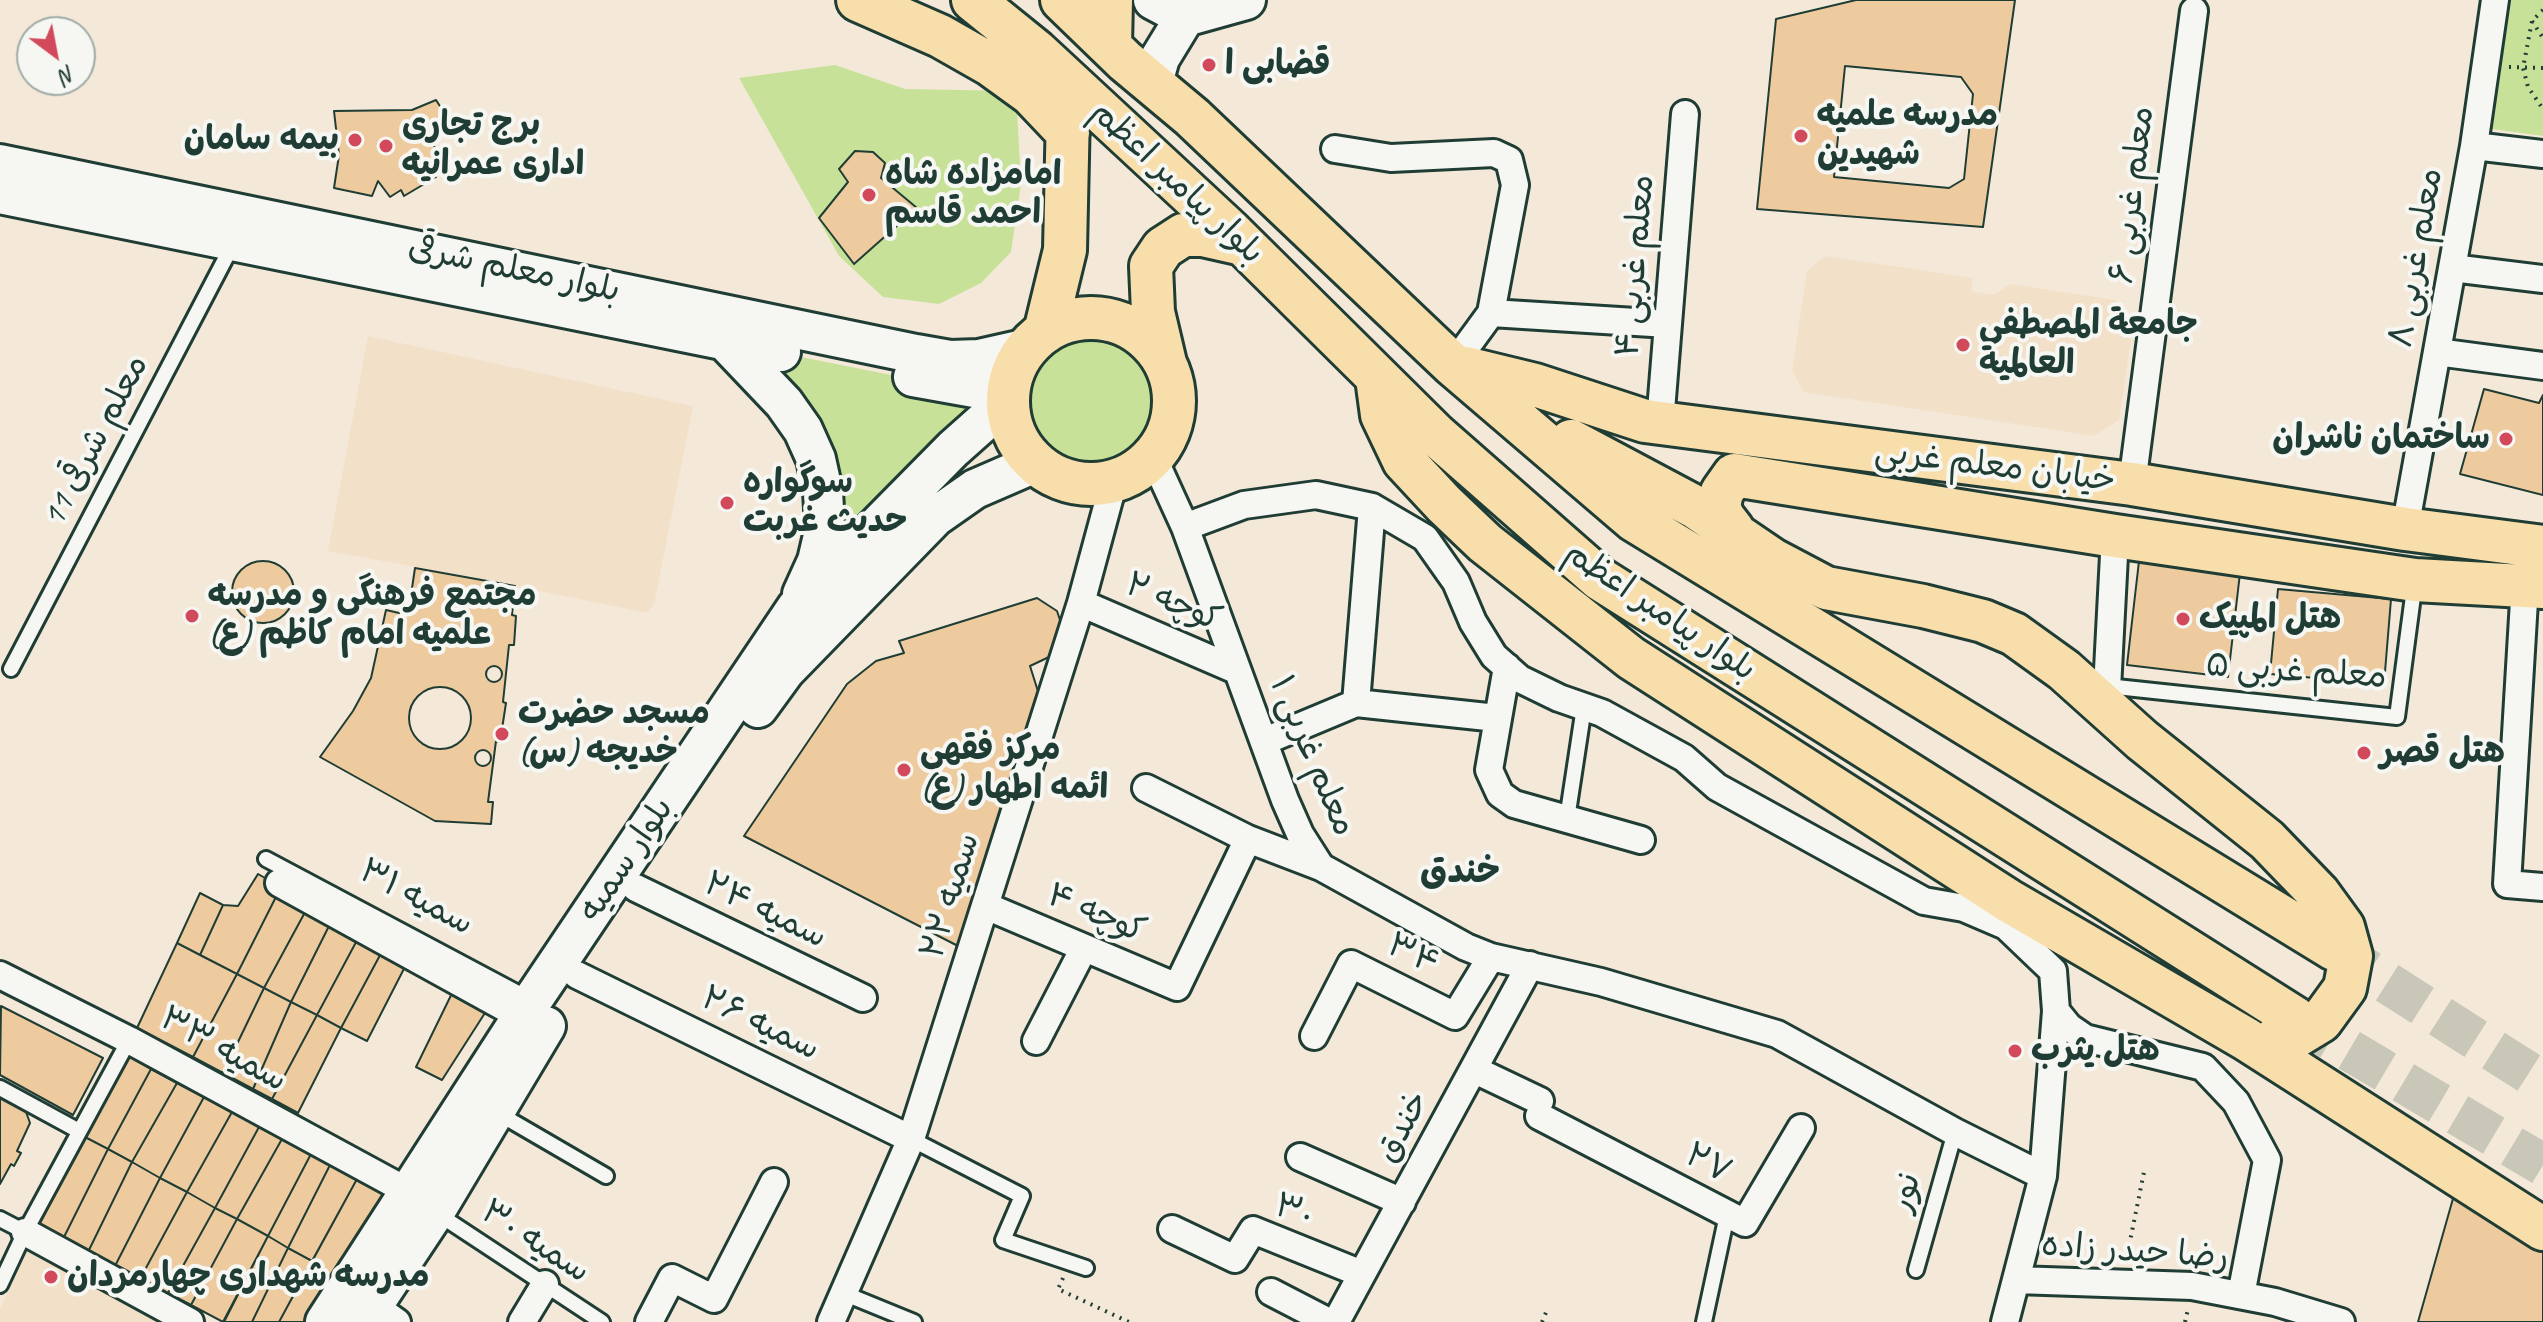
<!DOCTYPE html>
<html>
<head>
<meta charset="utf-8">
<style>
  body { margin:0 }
  #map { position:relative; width:2543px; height:1322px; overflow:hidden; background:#f4e9d9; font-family:Caveat,sans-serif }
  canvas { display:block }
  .north { position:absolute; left:16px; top:16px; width:80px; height:80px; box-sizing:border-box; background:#f6f6f2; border:2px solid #a0aca6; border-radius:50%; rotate:148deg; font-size:22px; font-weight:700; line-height:32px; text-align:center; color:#1f3d34 }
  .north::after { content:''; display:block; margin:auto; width:28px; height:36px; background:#d1495b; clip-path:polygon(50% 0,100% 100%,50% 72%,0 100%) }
</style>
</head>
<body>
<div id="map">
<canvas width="2543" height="1322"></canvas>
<div class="north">N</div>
</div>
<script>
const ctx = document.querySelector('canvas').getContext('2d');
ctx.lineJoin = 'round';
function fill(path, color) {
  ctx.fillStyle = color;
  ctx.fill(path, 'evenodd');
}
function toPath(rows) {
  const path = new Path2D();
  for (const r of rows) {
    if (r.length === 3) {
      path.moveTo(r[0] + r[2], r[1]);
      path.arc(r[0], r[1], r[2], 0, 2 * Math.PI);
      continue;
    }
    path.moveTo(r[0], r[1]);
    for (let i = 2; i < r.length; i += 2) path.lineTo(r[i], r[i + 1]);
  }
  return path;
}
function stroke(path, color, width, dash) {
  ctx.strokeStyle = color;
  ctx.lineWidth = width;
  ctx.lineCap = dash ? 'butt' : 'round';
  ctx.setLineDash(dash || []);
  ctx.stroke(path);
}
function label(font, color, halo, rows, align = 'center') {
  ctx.font = font + ' Caveat,"Playpen Sans Arabic",sans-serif';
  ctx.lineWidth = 8;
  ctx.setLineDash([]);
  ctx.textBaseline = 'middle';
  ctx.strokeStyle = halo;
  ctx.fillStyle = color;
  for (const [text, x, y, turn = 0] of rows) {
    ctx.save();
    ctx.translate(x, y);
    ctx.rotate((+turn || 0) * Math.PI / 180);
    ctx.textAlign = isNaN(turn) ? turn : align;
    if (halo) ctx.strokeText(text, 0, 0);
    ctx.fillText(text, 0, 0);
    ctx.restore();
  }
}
fill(toPath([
  [1825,256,1973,278,1971,291,1994,295,2010,284,2116,300,2134,320,2119,420,2094,436,1804,392,1792,371,1807,271],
  [368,336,693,406,654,605,647,613,471,577,328,551],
  [30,1245,169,1322,0,1322,0,1309]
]), '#f2e0c8');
fill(toPath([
  [2511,0,2543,0,2543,136,2492,129],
  [835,65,905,89,1016,91,1021,184,1011,252,981,283,939,304,883,297,839,256,739,78],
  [1090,401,65],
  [726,342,1006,398,796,608,823,491]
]), '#c7e298');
const building = toPath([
  [1856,0,2015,0,1983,227,1757,209,1776,19,1856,0],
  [1845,66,1961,77,1973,94,1964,179,1949,188,1834,177,1845,66],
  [436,100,445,114,430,137,443,165,432,171,436,177,404,196,401,190,390,197,378,181,372,196,334,188,339,155,334,111,412,110,436,100],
  [855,151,873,152,885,163,881,178,917,208,854,264,819,218,848,182,839,169,855,151],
  [2484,389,2539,403,2543,395,2543,495,2460,474,2484,389],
  [263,592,31],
  [2139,561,2240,573,2228,677,2127,665,2139,561],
  [415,568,515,586,512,615,516,616,514,645,509,645,503,702,506,703,500,742,496,741,488,802,493,802,491,824,435,821,320,757,353,711,371,678,386,610,408,615,415,568],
  [2278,589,2391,599,2384,684,2270,674,2278,589],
  [1037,598,1057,611,1062,626,1058,640,1049,657,1030,666,1042,704,958,946,744,836,847,684,876,661,904,653,899,641,1037,598],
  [494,674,8],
  [440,718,31],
  [483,758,8],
  [258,874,281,887,237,974,200,955,223,905,238,906,258,874],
  [281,887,310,903,264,988,237,974,281,887],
  [200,893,223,905,200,955,177,943,200,893],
  [310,903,334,916,291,1002,264,988,310,903],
  [334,916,362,931,317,1015,291,1002,334,916],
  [362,931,386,944,341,1028,317,1015,362,931],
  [177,943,237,974,193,1057,137,1028,177,943],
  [386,944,410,957,367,1041,341,1028,386,944],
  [237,974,264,988,223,1073,193,1057,237,974],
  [457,983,492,1002,442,1080,416,1067,457,983],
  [264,988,291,1002,253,1089,223,1073,264,988],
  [291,1002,317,1015,272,1099,253,1089,291,1002],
  [1,1006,103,1058,73,1115,0,1075,1,1006],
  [317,1015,341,1028,298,1113,272,1099,317,1015],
  [128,1056,151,1069,108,1149,85,1137,128,1056],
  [151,1069,177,1083,132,1162,108,1149,151,1069],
  [177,1083,204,1097,160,1178,132,1162,177,1083],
  [0,1094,25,1109,30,1123,17,1151,21,1153,14,1166,11,1164,0,1184,0,1094],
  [204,1097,232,1112,187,1192,160,1178,204,1097],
  [232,1112,259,1127,215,1208,187,1192,232,1112],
  [259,1127,282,1139,237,1219,215,1208,259,1127],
  [85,1137,108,1149,63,1239,38,1226,85,1137],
  [282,1139,311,1154,268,1236,237,1219,282,1139],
  [108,1149,132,1162,88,1252,63,1239,108,1149],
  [311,1154,330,1165,288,1248,268,1236,311,1154],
  [132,1162,160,1178,115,1266,88,1252,132,1162],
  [330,1165,357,1179,312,1261,288,1248,330,1165],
  [160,1178,187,1192,140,1279,115,1266,160,1178],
  [357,1179,392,1198,317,1322,279,1322,357,1179],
  [2456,1188,2543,1236,2543,1322,2418,1322,2456,1188],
  [187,1192,215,1208,168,1293,140,1279,187,1192],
  [215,1208,237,1219,191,1305,168,1293,215,1208],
  [237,1219,268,1236,223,1322,191,1305,237,1219],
  [268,1236,288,1248,252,1322,224,1322,268,1236],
  [288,1248,312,1261,279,1322,252,1322,288,1248]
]);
fill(building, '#eecb9f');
stroke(building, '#1f3d34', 2);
stroke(toPath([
  [2334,949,2543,1082],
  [2295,1018,2543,1165]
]), '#c9c7b8', 42, [42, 21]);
const lane = toPath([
  [11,669,233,244],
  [2107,686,2397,717,2415,581],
  [1567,819,1584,707],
  [266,859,531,1000],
  [0,1088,79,1131],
  [496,1112,606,1176],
  [911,1139,1022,1196,1003,1240,1086,1268],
  [435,1212,602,1322],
  [0,1219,25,1232],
  [1916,1270,1955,1132],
  [0,1285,25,1232,129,1040],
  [843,1293,914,1322],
  [1704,1322,1727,1215]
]);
const street = toPath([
  [2474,146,2543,154],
  [1335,149,1391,158,1494,153,1509,160,1515,185,1491,313,1453,365],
  [2452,268,2543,279],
  [1491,313,1668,324],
  [2437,352,2543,366],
  [1660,423,1685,114],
  [1153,457,1185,527,1285,800,1300,834,1321,867,1466,947,1491,957,1601,982,1777,1034,1955,1132,2043,1176,2005,1322],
  [2132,484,2194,11],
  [1185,527,1244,505,1316,495,1372,507,1425,538,1456,582,1473,622,1494,656,1520,679,1559,698,1602,713,1684,758,1717,787,1924,901,1964,908,2006,926,2053,971,2056,1011,2069,1027,2085,1038,2203,1067,2236,1102,2267,1160,2241,1295],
  [2405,529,2474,146,2495,0],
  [2525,584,2507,884,2543,887],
  [1081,603,1236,670],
  [1507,667,1489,770,1500,794,1514,804,1641,840],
  [1356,703,1372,507],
  [2106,708,2115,536],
  [1265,741,1356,703,1497,718],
  [1146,788,1248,839,1321,867],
  [279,883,522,1017],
  [636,888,863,998],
  [986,906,1177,987,1248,839],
  [0,975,129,1040,409,1192],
  [577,975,911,1139],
  [1314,1036,1351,964,1455,1016,1491,957],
  [1036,1041,1084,948],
  [1475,1070,1540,1101],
  [1539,1116,1745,1223,1801,1128],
  [1300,1157,1402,1202],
  [2043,1176,2056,1011],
  [1172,1229,1235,1259,1253,1230,1362,1274],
  [25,1232,190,1322],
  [2016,1280,2192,1286,2275,1302,2341,1322],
  [1271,1292,1329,1322],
  [373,1305,397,1322],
  [522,1322,545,1284],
  [649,1322,672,1278,714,1299,774,1182],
  [831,1322,911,1139,1081,603,1114,481],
  [1336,1322,1530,965]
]);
const secondary = toPath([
  [1153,0,1185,17],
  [1185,17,1246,0],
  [1153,83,1160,58,1185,17],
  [0,164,916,354,950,360,979,359,1028,348],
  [0,194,781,352],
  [726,342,784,403,803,430,816,459,823,491,825,527,817,561,802,594],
  [913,377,1008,394],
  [758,708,785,671,935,517,975,489,1035,463],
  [325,1322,532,1001,796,608,953,449,1008,400],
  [362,1322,435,1212,546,1026]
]);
const primary = toPath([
  [858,0,940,36,991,65,1031,94,1068,133],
  [973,0,1036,51,1230,231,1435,434,1600,579,2295,1018],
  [1062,0,1125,61,1192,117,1453,365,1634,520,2334,949],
  [1110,46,1111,0],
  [1091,401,83],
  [1045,332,1065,250,1068,111,1064,78],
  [1165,363,1153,312,1151,266,1163,248,1183,235,1203,235,1243,244],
  [1465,368,1535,385,1645,421,2132,484,2405,529,2543,547],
  [1377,378,1382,415,1404,461,1444,504,1485,543,1631,658,2009,901,2246,1039,2543,1229],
  [1571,441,1695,507,1773,560,1826,588,1923,606,1983,621,2014,634,2064,670,2142,740,2267,840,2319,894,2343,927,2351,956,2345,988,2321,1021,2293,1038,2275,1039],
  [1733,530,1723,517,1719,506,1722,492,1734,475,2115,536,2415,580,2543,587]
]);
stroke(lane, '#1f3d34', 20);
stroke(street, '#1f3d34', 32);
stroke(secondary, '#1f3d34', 44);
stroke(primary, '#1f3d34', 48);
stroke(toPath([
  [2543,10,2532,21,2523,68,2528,87,2543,109],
  [2532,21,2543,38],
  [2509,67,2543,68],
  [2126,1261,2145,1167],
  [1063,1278,1058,1289,1129,1322],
  [1542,1322,1547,1310],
  [2185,1322,2188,1309]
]), '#1f3d34', 4, [2, 6]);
stroke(lane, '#f6f6f2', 14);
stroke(street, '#f6f6f2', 26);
stroke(secondary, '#f6f6f2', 38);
stroke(primary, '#f8deab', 42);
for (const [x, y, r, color] of [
  [1209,65,8,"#d1495b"],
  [1801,136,8,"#d1495b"],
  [355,140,8,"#d1495b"],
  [386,146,8,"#d1495b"],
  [869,195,8,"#d1495b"],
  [1963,345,8,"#d1495b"],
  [2506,439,8,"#d1495b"],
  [727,503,8,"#d1495b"],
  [192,616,8,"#d1495b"],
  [2183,619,8,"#d1495b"],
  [502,734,8,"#d1495b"],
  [2364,753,8,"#d1495b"],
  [904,770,8,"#d1495b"],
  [2015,1051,8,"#d1495b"],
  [51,1277,8,"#d1495b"]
]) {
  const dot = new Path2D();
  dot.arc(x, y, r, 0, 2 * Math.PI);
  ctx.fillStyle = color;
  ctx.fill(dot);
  stroke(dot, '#f6f6f2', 3);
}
label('bold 34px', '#1f3d34', '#f6f6f2', [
  ["قضابی ا",1225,65],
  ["مدرسه علمیه",1817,116],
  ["شهیدین",1817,155],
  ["برج تجاری",402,126],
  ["اداری عمرانیه",402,165],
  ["بیمه سامان",339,140,"right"],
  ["امامزاده شاه",885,175],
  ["احمد قاسم",885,214],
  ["جامعة المصطفی",1979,325],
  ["العالمیة",1979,364],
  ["ساختمان ناشران",2490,439,"right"],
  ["سوگواره",743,483],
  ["حدیث غربت",743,522],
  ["مجتمع فرهنگی و مدرسه",208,596],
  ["علمیه امام کاظم (ع)",208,635],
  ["هتل المپیک",2199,619],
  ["مسجد حضرت",518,714],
  ["خدیجه (س)",518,753],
  ["مرکز فقهی",920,750],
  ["ائمه اطهار (ع)",920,789],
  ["هتل قصر",2380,753],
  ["هتل یثرب",2031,1051],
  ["مدرسه شهداری چهارمردان",67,1277]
], 'left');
label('34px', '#1f3d34', '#f6f6f2', [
  ["بلوار پیامبر اعظم",1177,183,43],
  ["معلم غربی ۶",2133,195,-83],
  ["معلم غربی ۸",2417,258,-80],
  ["معلم غربی ۴",1636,266,-85],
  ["بلوار معلم شرقی",514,270,12],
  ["معلم شرقی 11",96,441,-62],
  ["خیابان معلم غربی",1995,467,7],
  ["کوچه ۲",1173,603,23],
  ["بلوار پیامبر اعظم",1660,612,34],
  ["معلم غربی ۵",2296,672,4],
  ["معلم غربی ۱",1312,756,67],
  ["بلوار سمیه",627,860,-56],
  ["سمیه ۲۲",951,896,-73],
  ["سمیه ۳۱",416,898,28],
  ["سمیه ۲۴",765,911,26],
  ["کوچه ۴",1096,914,23],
  ["۳۴",1413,955,26],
  ["سمیه ۲۶",760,1024,26],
  ["سمیه ۳۳",223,1050,29],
  ["خندق",1403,1127,-61],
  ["۲۷",1708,1164,28],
  ["نور",1906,1193,-74],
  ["۳۰",1294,1211,18],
  ["سمیه ۳۰",535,1242,33],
  ["رضا حیدر زاده",2135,1252,4]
]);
label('bold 36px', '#1f3d34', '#f6f6f2', [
  ["خندق",1460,873]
]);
</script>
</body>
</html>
